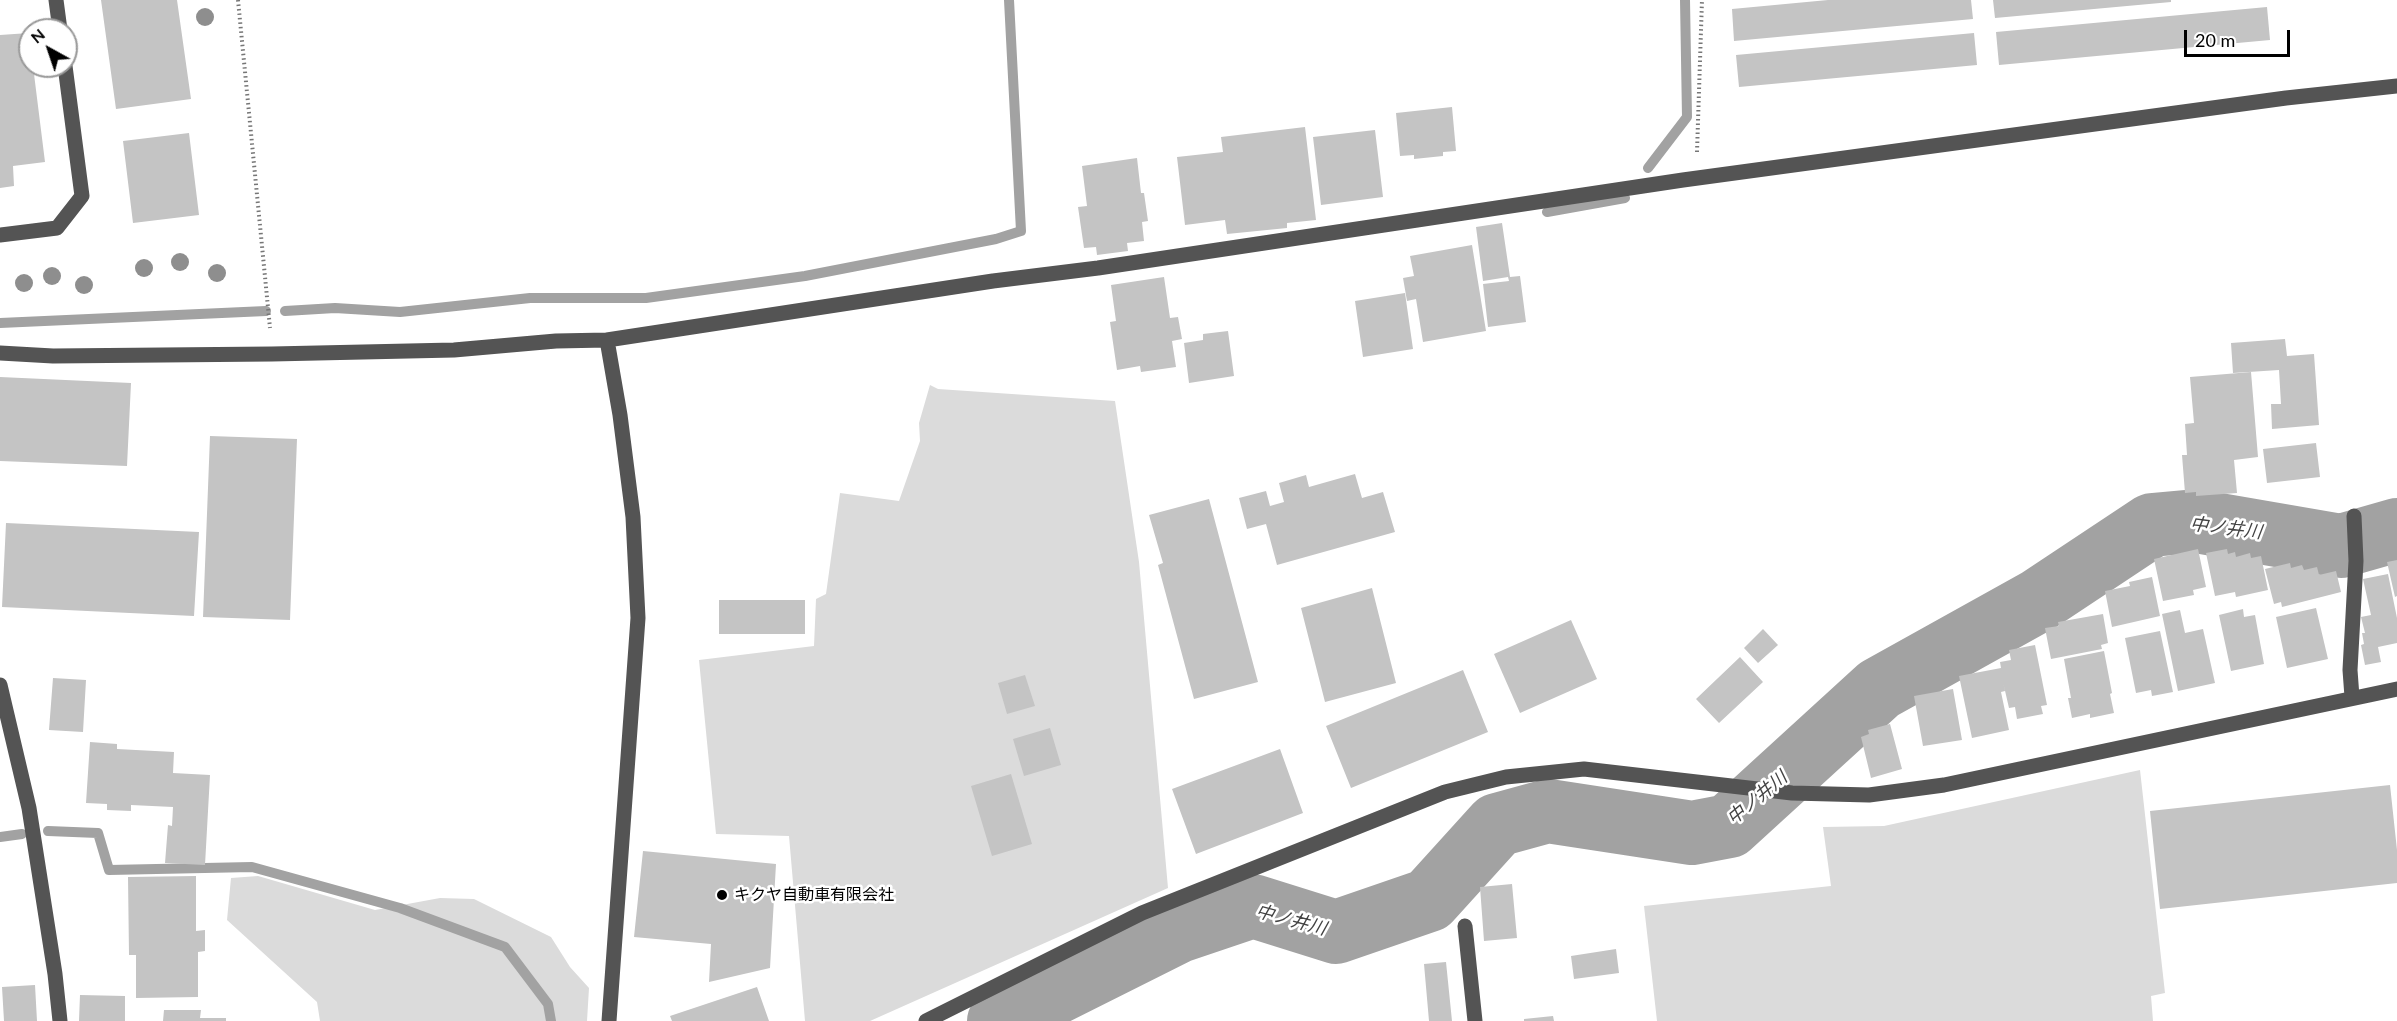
<!DOCTYPE html>
<html>
<head>
<meta charset="utf-8">
<style>
  body { margin:0 }
  #map { position:relative; width:2397px; height:1021px; overflow:hidden; background:#fff; font-family:Lato,sans-serif }
  canvas { display:block }
  .north { position:absolute; left:18px; top:18px; width:60px; height:60px; box-sizing:border-box; background:#fff; border:2px solid #999; border-radius:50%; rotate:320deg; font-size:16px; font-weight:700; line-height:24px; text-align:center; color:#000 }
  .north::after { content:''; display:block; margin:auto; width:21px; height:27px; background:#000; clip-path:polygon(50% 0,100% 100%,50% 72%,0 100%) }
  .scale { position:absolute; left:2184px; top:30px; width:106px; height:27px; box-sizing:border-box; border:3px solid #000; border-top:0; padding-left:8px; font-size:18px; line-height:21px; white-space:nowrap; color:#000; -webkit-text-stroke:4px #fff; paint-order:stroke }
</style>
</head>
<body>
<div id="map">
<canvas width="2397" height="1021"></canvas>
<div class="north">N</div>
<div class="scale">20 m</div>
</div>
<script>
const ctx = document.querySelector('canvas').getContext('2d');
ctx.lineJoin = 'round';
function fill(path, color) {
  ctx.fillStyle = color;
  ctx.fill(path, 'evenodd');
}
function toPath(rows) {
  const path = new Path2D();
  for (const r of rows) {
    path.moveTo(r[0], r[1]);
    for (let i = 2; i < r.length; i += 2) path.lineTo(r[i], r[i + 1]);
  }
  return path;
}
function stroke(path, color, width, dash) {
  ctx.strokeStyle = color;
  ctx.lineWidth = width;
  ctx.lineCap = dash ? 'butt' : 'round';
  ctx.setLineDash(dash || []);
  ctx.stroke(path);
}
function label(font, color, halo, rows, align = 'center') {
  ctx.font = font + ' Lato,"Noto Sans JP",sans-serif';
  ctx.lineWidth = 5;
  ctx.setLineDash([]);
  ctx.textBaseline = 'middle';
  ctx.strokeStyle = halo;
  ctx.fillStyle = color;
  for (const [text, x, y, turn = 0] of rows) {
    ctx.save();
    ctx.translate(x, y);
    ctx.rotate((+turn || 0) * Math.PI / 180);
    ctx.textAlign = isNaN(turn) ? turn : align;
    if (halo) ctx.strokeText(text, 0, 0);
    ctx.fillText(text, 0, 0);
    ctx.restore();
  }
}
fill(toPath([
  [930,385,938,389,1115,401,1139,562,1168,888,870,1021,805,1021,789,836,716,834,699,660,814,646,816,599,826,594,840,493,899,501,920,441,919,423],
  [2140,770,2165,993,2151,996,2153,1021,1657,1021,1644,906,1831,886,1823,827,1884,826],
  [258,876,375,910,440,898,474,899,551,937,570,967,589,988,587,1021,320,1021,317,1002,227,920,231,878]
]), '#dbdbdb');
stroke(toPath([
  [1648,168,1687,117,1685,0],
  [1547,212,1625,198],
  [285,311,335,308,400,312,530,298,646,298,805,276,996,239,1021,231,1009,0],
  [0,323,266,311],
  [48,831,98,833,109,870,252,867,400,908,505,947,548,1004,551,1021],
  [0,837,22,834]
]), '#a2a2a2', 10);
stroke(toPath([
  [999,1021,1179,931,1253,906,1336,932,1429,900,1497,825,1548,811,1692,833,1729,826,1879,689,2039,600,2152,525,2196,521,2341,546,2397,530]
]), '#a2a2a2', 64);
fill(toPath([
  [101,0,177,0,191,99,116,109],
  [1828,0,1971,0,1973,19,1734,41,1732,9],
  [1993,0,2171,0,2171,2,1995,18],
  [2267,7,2270,40,1999,65,1996,32],
  [29,33,30,66,33,66,45,162,13,166,14,186,0,188,0,35],
  [1974,33,1977,65,1739,87,1736,55],
  [1452,107,1456,151,1443,152,1443,156,1414,159,1414,155,1400,156,1396,113],
  [1305,127,1316,220,1287,223,1287,228,1227,234,1225,220,1185,225,1177,157,1223,152,1221,137],
  [1375,130,1383,197,1321,205,1313,137],
  [189,133,199,215,133,223,123,141],
  [1137,158,1141,193,1144,193,1148,221,1142,222,1144,241,1127,243,1128,251,1097,255,1096,247,1084,248,1078,207,1087,206,1082,166],
  [1502,223,1510,277,1520,276,1526,322,1488,327,1483,284,1509,281,1508,277,1483,281,1476,227],
  [1472,245,1486,331,1423,342,1416,299,1407,301,1403,278,1414,276,1410,256],
  [1164,277,1170,318,1178,317,1182,339,1172,341,1176,367,1141,372,1140,366,1117,370,1110,322,1116,321,1111,285],
  [1405,293,1413,349,1363,357,1355,301],
  [1228,331,1234,376,1189,383,1184,343,1203,340,1203,334],
  [2285,339,2287,356,2314,354,2319,425,2272,429,2271,404,2281,404,2279,370,2233,373,2231,343],
  [2251,372,2258,457,2234,460,2237,493,2196,496,2196,492,2185,493,2182,455,2187,455,2185,424,2194,423,2190,377],
  [0,377,131,383,127,466,0,461],
  [210,436,297,439,290,620,203,617],
  [2316,443,2320,477,2267,483,2263,449],
  [1355,474,1362,498,1383,492,1395,532,1277,565,1266,524,1247,529,1239,498,1266,491,1270,506,1284,502,1279,483,1306,475,1309,487],
  [1209,499,1258,682,1194,699,1158,565,1163,563,1149,515],
  [6,523,199,532,194,616,2,607],
  [2198,549,2206,587,2193,590,2194,595,2163,601,2154,559],
  [2227,549,2228,554,2235,552,2236,557,2250,553,2251,558,2261,556,2268,590,2236,597,2235,592,2215,596,2206,553],
  [2397,560,2397,596,2395,597,2387,562],
  [2290,563,2291,568,2302,565,2304,570,2317,567,2319,575,2336,571,2341,592,2282,607,2281,602,2274,604,2265,569],
  [2388,574,2397,618,2397,643,2378,647,2381,662,2365,665,2361,645,2364,644,2362,633,2365,633,2361,617,2371,615,2363,579],
  [2152,577,2160,616,2112,627,2105,591,2130,586,2129,582],
  [1372,588,1396,683,1325,702,1301,608],
  [719,600,805,600,805,634,719,634],
  [2316,608,2328,659,2287,668,2276,617],
  [2243,609,2244,617,2255,615,2264,664,2231,671,2219,615],
  [2180,610,2185,633,2203,629,2215,683,2178,691,2162,614],
  [2103,614,2108,643,2101,645,2102,649,2051,659,2045,628,2059,626,2058,622],
  [1571,620,1597,679,1520,713,1494,654],
  [1763,629,1778,645,1758,663,1744,648],
  [2160,631,2173,692,2152,696,2151,690,2136,693,2125,638],
  [2035,645,2047,705,2041,706,2043,714,2017,719,2015,707,2009,708,2003,682,2005,691,2001,692,2009,730,1972,738,1959,676,2001,668,2000,662,2011,660,2009,650],
  [2104,651,2112,693,2110,694,2114,713,2090,718,2090,714,2072,718,2068,698,2071,698,2064,659],
  [1740,657,1763,682,1719,723,1696,699],
  [1463,670,1488,732,1351,788,1326,726],
  [1025,675,1035,706,1007,714,998,683],
  [53,678,86,680,83,732,49,730],
  [1953,689,1962,740,1923,746,1914,696],
  [1890,724,1902,769,1871,778,1861,737,1869,734,1868,730],
  [1050,728,1061,765,1024,776,1013,739],
  [90,742,117,744,117,749,174,752,173,773,210,775,205,865,165,863,168,825,172,826,173,807,131,805,131,811,107,810,107,804,86,803],
  [1280,749,1303,813,1196,854,1172,789],
  [1011,774,1032,844,992,856,971,786],
  [2390,785,2397,850,2397,883,2160,909,2150,811],
  [643,851,776,864,770,968,709,982,711,944,634,937],
  [196,876,196,931,205,930,205,951,198,952,198,997,136,998,136,955,129,955,128,877],
  [1512,884,1517,938,1484,941,1480,887],
  [1616,949,1619,973,1574,979,1571,956],
  [1446,962,1452,1021,1429,1021,1424,964],
  [35,985,37,1021,4,1021,2,987],
  [757,987,769,1021,672,1021,670,1016],
  [80,995,125,996,125,1021,79,1021],
  [164,1010,201,1010,200,1018,226,1018,226,1021,163,1021],
  [1553,1016,1554,1021,1524,1021,1524,1019]
]), '#c4c4c4');
stroke(toPath([
  [238,0,270,328],
  [1697,152,1702,0]
]), '#767676', 4, [1.5, 3]);
stroke(toPath([
  [56,0,60,30],
  [0,235,57,228,82,196,65,66],
  [607,340,993,281,1098,268,1683,180,2286,98,2397,86],
  [0,353,53,356,272,354,454,350,556,341,607,340,620,415,633,517,638,618,609,1021],
  [0,685,29,808,55,974,60,1021],
  [2352,697,2350,670,2356,561,2354,516],
  [1465,926,1475,1021],
  [926,1021,1142,913,1445,792,1506,777,1584,769,1792,793,1869,795,1944,785,2397,689]
]), '#545454', 15);
ctx.fillStyle = '#8e8e8e';
for (const [x, y] of [
  [205,17],
  [180,262],
  [144,268],
  [217,273],
  [52,276],
  [24,283],
  [84,285]
]) {
  ctx.beginPath();
  ctx.arc(x, y, 9, 0, 2 * Math.PI);
  ctx.fill();
}
for (const [x, y, r, color] of [
  [722,895,6,"#000"]
]) {
  const dot = new Path2D();
  dot.arc(x, y, r, 0, 2 * Math.PI);
  ctx.fillStyle = color;
  ctx.fill(dot);
  stroke(dot, '#fff', 2);
}
label('16px', '#000', '#fff', [
  ["キクヤ自動車有限会社",734,895]
], 'left');
label('italic 18px', '#434343', '#fff', [
  ["中ノ井川",2226,528,7],
  ["中ノ井川",1757,798,-40],
  ["中ノ井川",1291,920,15]
]);
</script>
</body>
</html>
